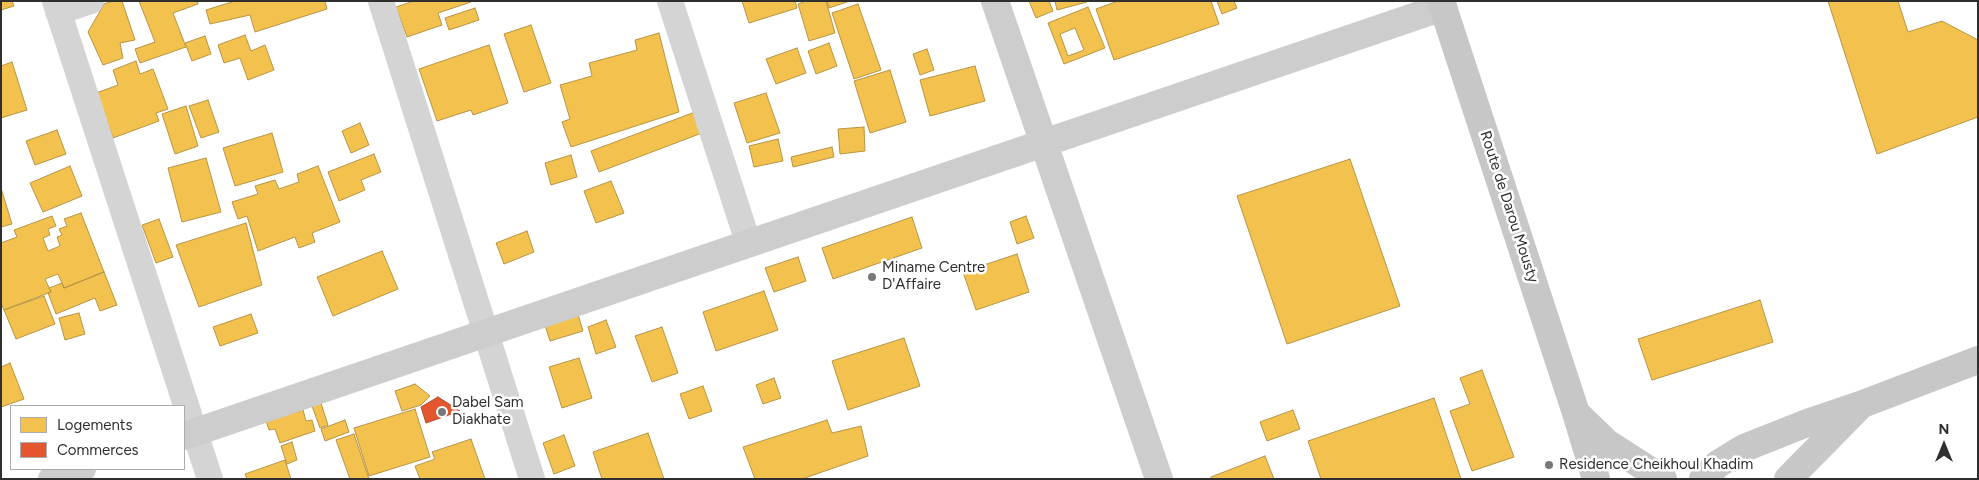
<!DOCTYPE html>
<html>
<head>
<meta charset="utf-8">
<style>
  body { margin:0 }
  #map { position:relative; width:1979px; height:480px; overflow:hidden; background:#fff; font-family:Figtree,sans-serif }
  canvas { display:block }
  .frame { position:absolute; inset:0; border:2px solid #2f2f2f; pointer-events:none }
  .legend { position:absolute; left:10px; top:405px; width:175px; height:65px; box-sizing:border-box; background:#fff; border:1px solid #acacac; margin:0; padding:6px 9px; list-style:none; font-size:15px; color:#2f2f2f }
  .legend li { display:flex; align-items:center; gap:10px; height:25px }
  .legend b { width:25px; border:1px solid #acacac }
  .north { position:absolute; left:1919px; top:420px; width:50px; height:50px; -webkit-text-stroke:4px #fff; paint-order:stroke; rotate:0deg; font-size:14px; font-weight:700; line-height:20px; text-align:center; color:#2f2f2f }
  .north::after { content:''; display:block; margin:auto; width:18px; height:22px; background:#2f2f2f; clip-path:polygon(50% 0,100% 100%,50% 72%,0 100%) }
</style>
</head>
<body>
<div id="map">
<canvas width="1979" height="480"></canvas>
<div class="frame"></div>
<ul class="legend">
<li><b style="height:14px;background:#f2c14e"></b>Logements</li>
<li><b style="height:14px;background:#e4572e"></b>Commerces</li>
</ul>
<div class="north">N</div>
</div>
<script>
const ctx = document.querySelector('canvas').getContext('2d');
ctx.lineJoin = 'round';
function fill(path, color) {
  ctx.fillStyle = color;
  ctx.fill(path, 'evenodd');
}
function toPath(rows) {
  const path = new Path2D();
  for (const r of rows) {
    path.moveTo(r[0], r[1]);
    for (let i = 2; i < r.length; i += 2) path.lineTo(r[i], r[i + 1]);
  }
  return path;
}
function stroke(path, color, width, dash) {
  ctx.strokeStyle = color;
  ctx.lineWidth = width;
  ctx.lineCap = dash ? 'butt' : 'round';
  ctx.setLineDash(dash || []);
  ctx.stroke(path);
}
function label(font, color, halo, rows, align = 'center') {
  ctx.font = font + ' Figtree,sans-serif';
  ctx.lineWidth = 5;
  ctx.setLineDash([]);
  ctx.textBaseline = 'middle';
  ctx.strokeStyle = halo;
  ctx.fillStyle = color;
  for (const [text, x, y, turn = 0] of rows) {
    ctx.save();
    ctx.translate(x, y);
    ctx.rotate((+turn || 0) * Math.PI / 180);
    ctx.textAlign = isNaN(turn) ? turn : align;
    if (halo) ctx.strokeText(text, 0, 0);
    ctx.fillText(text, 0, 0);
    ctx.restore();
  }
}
const homes = toPath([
  [1,1,12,1,14,6,1,10,1,1],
  [113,1,122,1,135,40,120,43,123,58,103,65,88,32,104,4,113,1],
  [139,1,197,1,198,4,173,13,186,47,140,63,135,49,155,42,139,1],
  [235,1,325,1,327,9,255,32,250,15,210,24,206,10,235,1],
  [414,1,470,1,471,2,438,13,442,25,407,37,396,7,414,1],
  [742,1,795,1,797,8,749,23,742,1],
  [806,1,826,1,835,33,809,41,798,4,806,1],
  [827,1,850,1,829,8,827,1],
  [1029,1,1049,1,1053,11,1036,18,1029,1],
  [1055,1,1087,1,1087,2,1057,10,1055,1],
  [1118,1,1211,1,1219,24,1114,60,1096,9,1118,1],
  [1217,1,1234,1,1237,8,1222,14,1217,1],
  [1828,1,1898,1,1908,32,1942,21,1978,40,1978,117,1877,154,1828,1],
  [858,4,881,70,854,79,832,13,858,4],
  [1088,7,1105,48,1064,64,1048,23,1088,7],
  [1075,28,1084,50,1068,56,1060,34,1075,28],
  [475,8,479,20,449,30,445,18,475,8],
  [531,25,551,83,524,92,504,34,531,25],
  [659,33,679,112,571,147,562,122,570,119,560,85,592,76,589,63,637,50,635,40,659,33],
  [245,35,251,51,265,45,274,70,248,80,240,58,224,63,218,45,245,35],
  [205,36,211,54,192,61,185,43,205,36],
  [829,43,837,66,816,74,808,51,829,43],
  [489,45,508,103,473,115,471,110,437,121,419,69,489,45],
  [797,48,806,73,776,84,766,59,797,48],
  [927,49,934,70,920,75,913,54,927,49],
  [136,61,140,74,153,69,168,109,156,113,159,121,113,138,96,93,118,85,113,70,136,61],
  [12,62,27,110,1,118,1,66,12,62],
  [975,66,985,101,930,116,920,80,975,66],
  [890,70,906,122,870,133,854,81,890,70],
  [766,93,780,133,747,143,734,103,766,93],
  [208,100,219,132,201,138,189,106,208,100],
  [186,106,198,146,175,154,162,114,186,106],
  [695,112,702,133,599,172,591,151,695,112],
  [360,123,369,145,351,153,342,131,360,123],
  [864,127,865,151,840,154,838,129,864,127],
  [57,130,66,154,35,165,26,141,57,130],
  [272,133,283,172,235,186,223,148,272,133],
  [778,139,783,161,754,167,749,146,778,139],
  [832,147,834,157,793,167,791,157,832,147],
  [374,154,381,172,361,180,365,190,339,201,328,172,374,154],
  [571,155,577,177,551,185,545,163,571,155],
  [206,158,221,212,182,222,168,168,206,158],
  [1350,159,1400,306,1287,344,1237,196,1350,159],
  [70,166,82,196,43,212,30,183,70,166],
  [318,166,340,222,312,233,315,242,299,248,295,237,258,251,247,216,238,219,232,202,258,194,255,186,275,180,279,189,299,182,297,174,318,166],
  [611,181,624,213,596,223,584,191,611,181],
  [1,188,12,224,1,227,1,188],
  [81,213,104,272,64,288,58,274,45,279,51,292,4,310,1,303,1,243,17,237,14,230,52,216,56,226,48,229,50,235,43,238,48,251,60,246,57,237,62,235,59,229,67,226,64,219,81,213],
  [1026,216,1034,238,1017,244,1010,222,1026,216],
  [912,217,922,248,833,279,822,248,912,217],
  [159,219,173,257,156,263,142,225,159,219],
  [246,223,262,285,199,307,176,245,246,223],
  [527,231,534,252,504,264,496,243,527,231],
  [382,251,398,289,333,316,317,277,382,251],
  [1017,254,1029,292,976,310,963,272,1017,254],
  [798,257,806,281,774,292,765,268,798,257],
  [104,272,117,305,100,311,95,298,56,314,48,293,51,292,49,288,62,283,64,288,104,272],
  [764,291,778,330,716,351,703,312,764,291],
  [44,296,55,324,16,339,4,310,44,296],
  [1760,300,1773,342,1652,380,1638,339,1760,300],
  [577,311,583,331,550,341,544,322,577,311],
  [79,313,85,334,65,340,59,318,79,313],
  [251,314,258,333,220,346,213,327,251,314],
  [606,320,616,347,596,354,588,327,606,320],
  [662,327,678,373,652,382,635,336,662,327],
  [904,338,920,386,848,410,832,361,904,338],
  [579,358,592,398,562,408,549,367,579,358],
  [10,363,24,399,1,407,1,367,10,363],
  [1482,370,1514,457,1472,471,1450,411,1470,404,1460,378,1482,370],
  [774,378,781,398,763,404,756,385,774,378],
  [415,384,430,396,421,405,402,411,395,391,415,384],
  [703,386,712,411,689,419,680,394,703,386],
  [1434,398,1461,479,1321,479,1308,441,1434,398],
  [321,403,328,425,320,428,312,406,321,403],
  [415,409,430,457,369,476,354,428,415,409],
  [303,410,306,421,312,420,315,431,280,443,275,429,269,430,266,421,303,410],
  [1293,410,1300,429,1267,441,1260,422,1293,410],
  [345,420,349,432,325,441,321,429,345,420],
  [827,420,832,433,861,426,868,456,802,479,755,479,743,447,827,420],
  [648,433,664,479,602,479,593,452,648,433],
  [354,434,369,479,350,479,336,440,354,434],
  [564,435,575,466,554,474,543,443,564,435],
  [471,439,485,479,420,479,415,466,435,459,432,452,471,439],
  [292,442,297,460,287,464,281,446,292,442],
  [1265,456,1274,479,1211,479,1211,477,1265,456],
  [285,460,291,479,247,479,245,474,285,460]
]);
fill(homes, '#f2c14e');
stroke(homes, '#b89545', 1);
const shops = toPath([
  [438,397,460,411,426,423,421,407,438,397]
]);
fill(shops, '#e4572e');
stroke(shops, '#ae4b2e', 1);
stroke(toPath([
  [55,1,210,479],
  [381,1,532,479],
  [670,1,748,242],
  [58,12,91,1]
]), '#d4d4d4', 26);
stroke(toPath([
  [995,1,1159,479],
  [184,436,1443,7],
  [52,479,82,469]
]), '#cdcdcd', 28);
stroke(toPath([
  [1441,1,1576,413,1596,479],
  [1577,414,1607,443,1663,479],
  [1703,479,1718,464,1744,448,1807,423,1860,405,1978,360],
  [1788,479,1857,409]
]), '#c7c7c7', 28);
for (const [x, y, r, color] of [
  [872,277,5,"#787878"],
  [442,412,5,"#787878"],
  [1549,465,5,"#787878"]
]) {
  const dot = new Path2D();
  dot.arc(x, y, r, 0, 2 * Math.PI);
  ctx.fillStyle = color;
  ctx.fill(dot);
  stroke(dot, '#fff', 2);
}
label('15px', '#2f2f2f', '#fff', [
  ["Route de Darou Mousty",1509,207,72]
]);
label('15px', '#2f2f2f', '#fff', [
  ["Miname Centre",882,268],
  ["D'Affaire",882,285],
  ["Dabel Sam",452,403],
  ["Diakhate",452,420],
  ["Residence Cheikhoul Khadim",1559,465]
], 'left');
</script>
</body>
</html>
